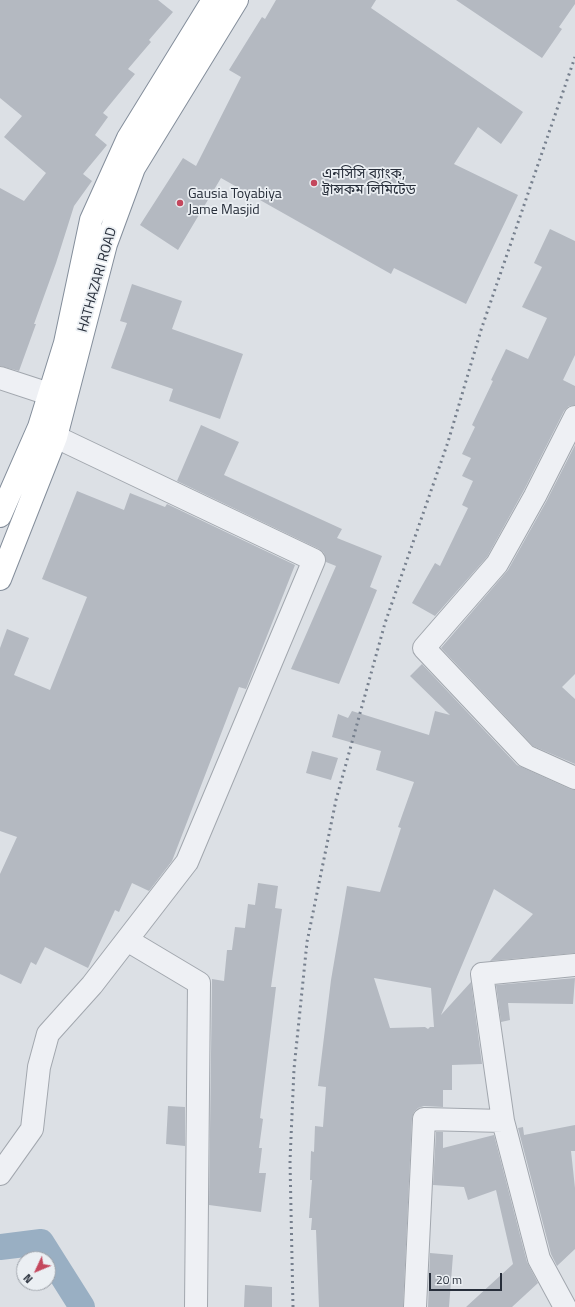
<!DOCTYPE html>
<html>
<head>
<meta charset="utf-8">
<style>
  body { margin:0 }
  #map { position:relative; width:575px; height:1307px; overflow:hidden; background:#dce0e5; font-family:"Titillium Web",sans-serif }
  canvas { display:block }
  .north { position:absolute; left:16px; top:1251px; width:40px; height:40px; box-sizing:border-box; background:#ebeff3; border:1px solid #9da2a9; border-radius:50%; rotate:226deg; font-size:11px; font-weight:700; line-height:16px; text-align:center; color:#272e3a }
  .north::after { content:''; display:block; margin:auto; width:14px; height:18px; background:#c4475d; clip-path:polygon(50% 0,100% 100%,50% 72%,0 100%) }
  .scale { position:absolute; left:429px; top:1273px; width:73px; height:18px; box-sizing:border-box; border:2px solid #272e3a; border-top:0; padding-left:5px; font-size:12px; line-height:14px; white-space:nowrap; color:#272e3a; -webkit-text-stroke:3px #ebeff3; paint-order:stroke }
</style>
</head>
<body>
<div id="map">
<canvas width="575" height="1307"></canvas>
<div class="north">N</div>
<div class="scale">20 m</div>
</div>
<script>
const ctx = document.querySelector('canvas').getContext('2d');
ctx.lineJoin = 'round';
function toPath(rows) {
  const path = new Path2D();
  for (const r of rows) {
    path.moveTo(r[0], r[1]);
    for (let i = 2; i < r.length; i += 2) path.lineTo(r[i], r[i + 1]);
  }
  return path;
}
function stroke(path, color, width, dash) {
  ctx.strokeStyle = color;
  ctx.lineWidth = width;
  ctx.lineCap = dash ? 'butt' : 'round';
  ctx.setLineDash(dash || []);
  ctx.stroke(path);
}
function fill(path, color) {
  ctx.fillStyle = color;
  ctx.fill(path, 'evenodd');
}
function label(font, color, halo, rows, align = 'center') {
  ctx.font = font + ' "Titillium Web","Noto Sans Bengali",sans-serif';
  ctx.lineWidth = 3.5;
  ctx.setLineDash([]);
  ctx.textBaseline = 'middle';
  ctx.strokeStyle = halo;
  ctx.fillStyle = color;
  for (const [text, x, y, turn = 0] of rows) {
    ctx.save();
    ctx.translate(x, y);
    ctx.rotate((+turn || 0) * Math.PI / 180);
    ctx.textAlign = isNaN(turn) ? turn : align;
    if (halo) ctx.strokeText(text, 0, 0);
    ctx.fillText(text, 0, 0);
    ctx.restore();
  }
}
stroke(toPath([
  [0,1247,41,1242,82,1307]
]), '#99afc3', 26);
fill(toPath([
  [0,0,158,0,173,12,149,40,151,42,128,69,135,74,103,113,108,117,95,135,107,145,83,174,92,181,74,206,56,263,34,324,36,324,19,371,0,366,0,188,24,201,46,173,4,137,22,116,0,98],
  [276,0,376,0,371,8,523,112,501,144,478,127,454,164,518,195,466,304,394,268,391,274,221,178,178,250,140,225,183,158,196,166,241,77,229,70,262,17,265,19],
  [456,0,575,0,575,4,559,27,562,29,542,58],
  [550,229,575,241,575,355,563,380,575,386,575,405,569,406,564,411,524,490,487,557,435,616,412,603,435,563,440,566,468,508,462,505,473,481,462,476,471,458,462,454,475,427,472,425,493,381,491,380,506,349,528,359,547,318,522,307,542,267,534,263],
  [132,284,182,301,172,329,243,354,220,419,169,401,173,389,111,368,127,323,120,321],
  [201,425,239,442,224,475,342,529,337,538,382,556,370,587,377,590,339,684,291,669,336,566,326,562,324,553,319,549,177,481],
  [575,445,575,674,562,687,575,699,575,764,533,746,441,648,508,570,546,502],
  [77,491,124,510,130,493,165,507,167,504,295,565,246,689,239,687,172,861,149,891,132,883,119,912,115,910,88,968,45,947,36,965,31,962,21,984,0,974,0,874,17,837,0,831,0,648,7,629,29,638,14,675,50,690,87,597,42,579],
  [422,664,517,765,570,789,575,790,575,953,490,961,533,914,494,889,441,1015,471,982,482,1064,452,1065,452,1090,443,1090,443,1107,424,1106,418,1108,414,1112,412,1118,403,1307,319,1307,316,1230,311,1230,312,1218,309,1218,312,1180,310,1180,311,1151,314,1152,315,1126,323,1127,326,1087,318,1086,331,980,347,886,380,892,401,828,398,827,414,782,376,770,381,751,332,737,338,714,348,718,352,711,429,735,435,711,450,715,410,676],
  [374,978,431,988,434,1027,430,1027,428,1029,425,1027,390,1028],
  [312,751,338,758,331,780,306,773],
  [258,883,278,886,275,908,282,909,271,987,276,987,260,1118,263,1119,259,1148,262,1148,259,1173,266,1173,261,1212,209,1205,212,979,224,981,227,950,232,950,235,927,245,928,248,904,255,905],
  [575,978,573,1004,508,1003,510,1020,501,1022,496,985],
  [168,1106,185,1107,185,1146,166,1144],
  [575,1125,575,1151,571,1151,575,1188,575,1249,557,1266,551,1254,518,1128,523,1127,524,1135],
  [436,1132,443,1132,443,1148,494,1135,527,1262,538,1283,512,1307,466,1307,513,1264,496,1190,468,1200,464,1187,433,1185],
  [430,1253,453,1255,449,1307,428,1307],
  [245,1285,272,1287,272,1307,244,1307]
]), '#b4b9c1');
const street = toPath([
  [0,378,49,394],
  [575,417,535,496,497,564,424,648,526,756,575,778],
  [127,940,199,983,196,1307],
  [0,1174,32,1129,39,1067,48,1034,92,985,187,862,314,560,56,437],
  [415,1307,424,1119,503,1121],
  [565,1307,539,1259,503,1121,482,974,575,965]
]);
const highway = toPath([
  [0,516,39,427,65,343,91,220,128,138,213,0],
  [0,579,56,437,106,244,134,168,237,0]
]);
stroke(street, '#a2a7ae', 24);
stroke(highway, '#848e9b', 24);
stroke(street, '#eef0f4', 22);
stroke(highway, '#fff', 22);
stroke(toPath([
  [293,1307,290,1161,294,1069,307,942,336,800,385,623,448,442,481,330,575,57]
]), '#77808e', 3, [2, 4]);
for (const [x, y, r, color] of [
  [314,183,4,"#c4475d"],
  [180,203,4,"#c4475d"]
]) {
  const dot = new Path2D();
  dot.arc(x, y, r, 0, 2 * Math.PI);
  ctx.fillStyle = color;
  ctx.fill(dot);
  stroke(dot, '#ebeff3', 1.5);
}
label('14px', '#272e3a', '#ebeff3', [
  ["এনসিসি ব্যাংক,",322,175],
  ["ট্রান্সকম লিমিটেড",322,191],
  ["Gausia Toyabiya",188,195],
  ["Jame Masjid",188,211]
], 'left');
label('14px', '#272e3a', '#ebeff3', [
  ["HATHAZARI ROAD",98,280,-74]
]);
</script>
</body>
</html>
